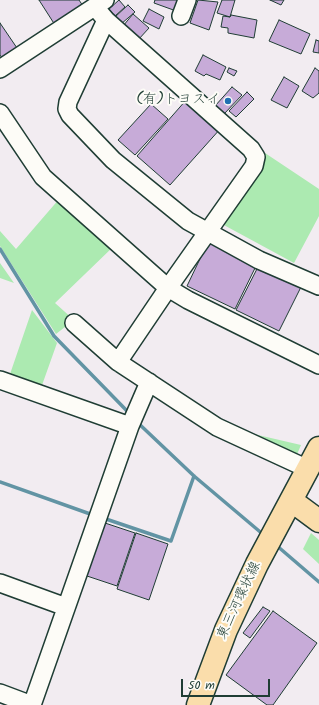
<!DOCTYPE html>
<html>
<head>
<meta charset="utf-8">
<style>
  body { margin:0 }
  #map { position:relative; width:319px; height:705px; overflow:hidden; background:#f2ecf1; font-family:Kalam,sans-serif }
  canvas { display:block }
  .scale { position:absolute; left:181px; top:679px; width:89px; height:18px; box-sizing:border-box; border:2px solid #1f3d34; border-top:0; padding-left:5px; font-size:12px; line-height:14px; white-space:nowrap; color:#1f3d34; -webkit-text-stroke:3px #fdfcf7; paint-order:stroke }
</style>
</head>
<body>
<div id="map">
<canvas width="319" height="705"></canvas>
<div class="scale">50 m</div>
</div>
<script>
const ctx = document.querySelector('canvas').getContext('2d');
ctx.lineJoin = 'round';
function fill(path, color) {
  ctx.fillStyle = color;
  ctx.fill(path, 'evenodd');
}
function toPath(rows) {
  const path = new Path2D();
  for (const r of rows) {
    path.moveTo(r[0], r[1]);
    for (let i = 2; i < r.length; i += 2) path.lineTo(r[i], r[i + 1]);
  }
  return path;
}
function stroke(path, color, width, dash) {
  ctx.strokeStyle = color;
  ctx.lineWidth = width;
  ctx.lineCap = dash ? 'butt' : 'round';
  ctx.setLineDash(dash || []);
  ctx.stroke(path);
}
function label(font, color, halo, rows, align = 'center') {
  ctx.font = font + ' Kalam,"Klee One",sans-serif';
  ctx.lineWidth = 4;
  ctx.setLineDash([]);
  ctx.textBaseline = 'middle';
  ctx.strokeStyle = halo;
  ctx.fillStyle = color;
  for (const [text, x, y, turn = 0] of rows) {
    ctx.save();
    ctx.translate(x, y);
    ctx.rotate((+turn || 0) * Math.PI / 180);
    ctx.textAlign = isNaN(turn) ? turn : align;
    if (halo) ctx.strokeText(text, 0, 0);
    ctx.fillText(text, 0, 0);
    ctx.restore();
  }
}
fill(toPath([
  [265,153,319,189,319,216,294,263,222,224],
  [60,198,114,246,55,303,74,320,56,334,0,246,0,231,16,249],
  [0,263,14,283,0,278],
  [32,310,57,343,41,388,9,377],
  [219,424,258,435,301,445,295,459],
  [311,533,319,540,319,564,303,549]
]), '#aceab1');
stroke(toPath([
  [0,249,54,336,130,414],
  [137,422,194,476,265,536],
  [0,482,93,515],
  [103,518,171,541,194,476],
  [276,545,319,582]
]), '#6294a4', 3.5);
const building = toPath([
  [39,0,79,0,83,6,55,25,39,0],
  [119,0,125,7,115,16,109,9,119,0],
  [155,0,184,0,179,12,154,3,155,0],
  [198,0,218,2,209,30,190,23,198,0],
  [222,0,235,0,230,17,217,13,222,0],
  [270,0,284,0,281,5,270,0],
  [128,5,135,12,121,24,115,17,128,5],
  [149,9,164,17,159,29,143,21,149,9],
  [133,14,149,28,138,40,123,26,133,14],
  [231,15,257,20,254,38,228,33,228,28,221,27,223,16,230,17,231,15],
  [279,20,310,34,301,54,269,41,279,20],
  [0,23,17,48,2,58,0,55,0,23],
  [316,40,319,41,319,53,313,52,316,40],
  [203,55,226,67,220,80,206,74,204,76,195,71,203,55],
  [229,68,237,71,234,76,227,72,229,68],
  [315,68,319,71,319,93,313,98,302,91,315,68],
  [284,77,299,86,287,108,271,100,284,77],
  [232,87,242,95,224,114,215,106,232,87],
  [247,92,254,99,236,117,229,111,247,92],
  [187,99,221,128,170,185,137,156,187,99],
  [151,104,168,119,135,155,118,140,151,104],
  [209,240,257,264,235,309,187,286,209,240],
  [260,263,302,285,279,331,236,310,260,263],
  [102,522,135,533,117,586,84,575,102,522],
  [136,533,168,544,149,600,117,589,136,533],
  [263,607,270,611,250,638,243,633,263,607],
  [273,611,317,643,273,705,267,705,226,675,273,611]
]);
fill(building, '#c7abd8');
stroke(building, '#1f3d34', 1);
const minor = toPath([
  [95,7,106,20,251,149,256,157,254,166,168,288,118,362,217,427,308,469],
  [181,16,187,0],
  [106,20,68,102,67,109,70,115,113,160,188,221,259,260,319,286],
  [0,69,105,0],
  [0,113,43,177,168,288,188,300,319,365],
  [74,323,118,362],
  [0,380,130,426],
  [0,583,66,607],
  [0,693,32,705],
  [32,705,130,426,149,382]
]);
const major = toPath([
  [292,501,319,521],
  [198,705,226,630,257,564,319,448]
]);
stroke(minor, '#1f3d34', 20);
stroke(major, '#1f3d34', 25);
stroke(minor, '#fdfcf7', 17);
stroke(major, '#faddab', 22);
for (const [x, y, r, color] of [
  [228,101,4,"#1f6fb2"]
]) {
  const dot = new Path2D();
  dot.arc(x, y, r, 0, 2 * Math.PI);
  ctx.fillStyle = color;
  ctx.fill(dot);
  stroke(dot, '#fdfcf7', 1.5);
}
label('14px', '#1f3d34', '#fdfcf7', [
  ["(有)トヨスイ",220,101]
], 'right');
label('14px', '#1f3d34', '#fdfcf7', [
  ["東三河環状線",240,601,-65]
]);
</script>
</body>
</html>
